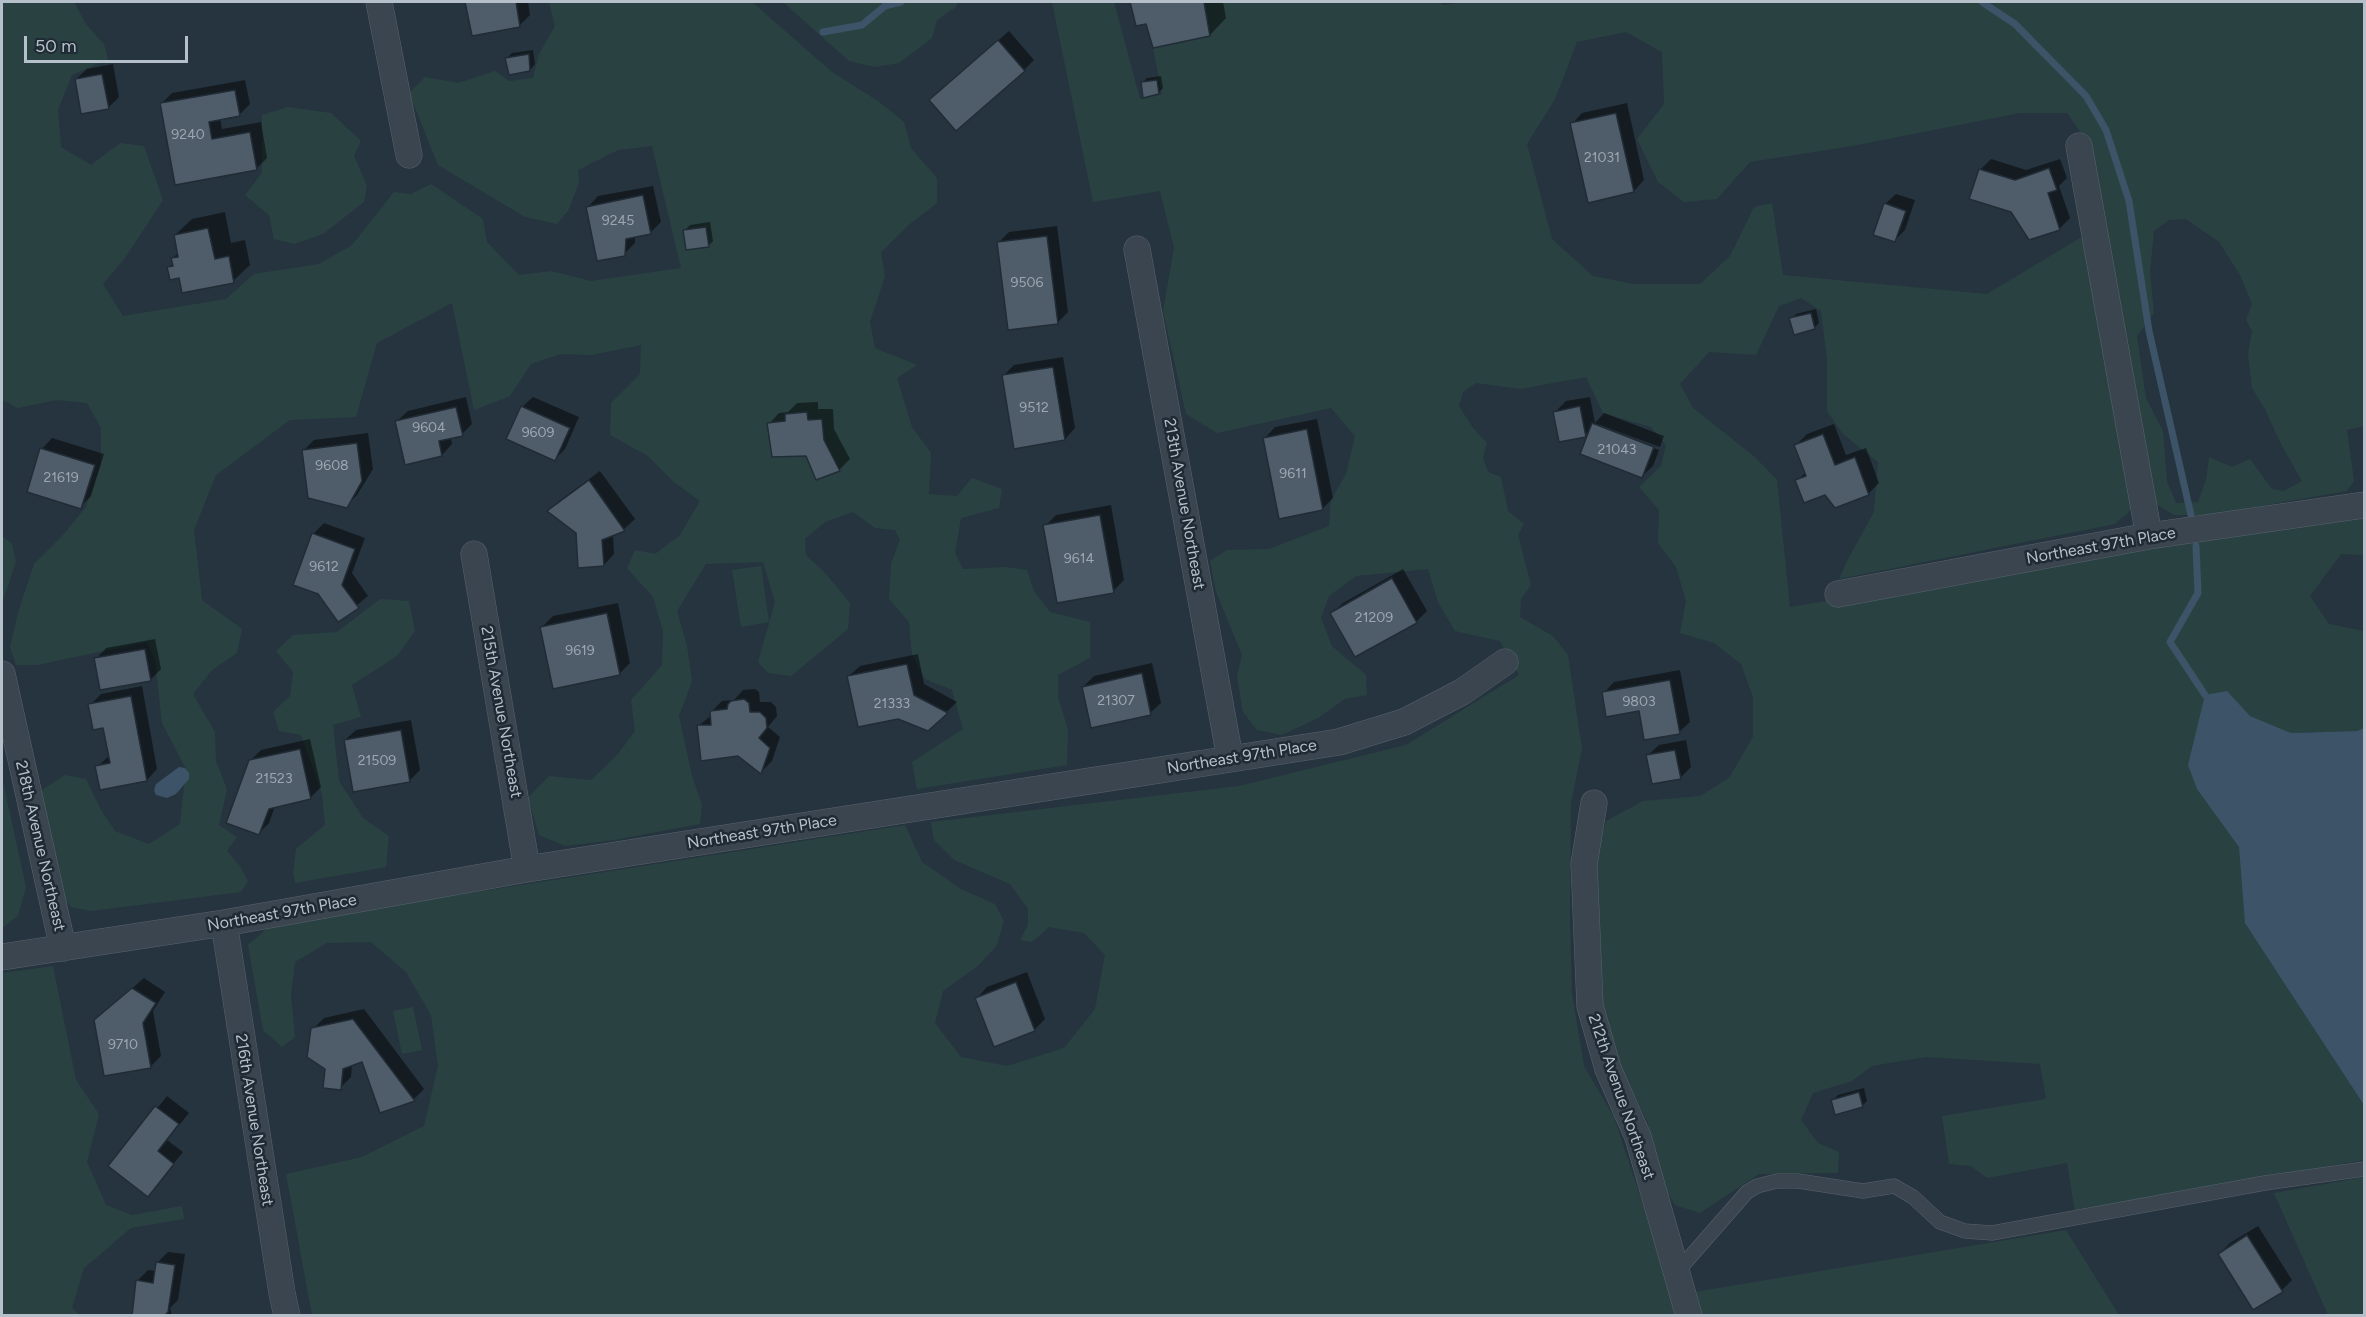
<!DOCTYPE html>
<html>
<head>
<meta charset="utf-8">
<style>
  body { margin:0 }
  #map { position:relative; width:2366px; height:1317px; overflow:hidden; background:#26343f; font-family:Figtree,sans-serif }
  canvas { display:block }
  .frame { position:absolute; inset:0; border:3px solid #b6c0ca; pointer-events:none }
  .scale { position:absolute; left:24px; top:36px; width:164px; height:27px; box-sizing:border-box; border:3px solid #b6c0ca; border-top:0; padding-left:8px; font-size:18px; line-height:21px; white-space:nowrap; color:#b6c0ca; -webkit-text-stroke:4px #1f2a34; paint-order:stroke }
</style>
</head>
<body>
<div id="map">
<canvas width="2366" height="1317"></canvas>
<div class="frame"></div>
<div class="scale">50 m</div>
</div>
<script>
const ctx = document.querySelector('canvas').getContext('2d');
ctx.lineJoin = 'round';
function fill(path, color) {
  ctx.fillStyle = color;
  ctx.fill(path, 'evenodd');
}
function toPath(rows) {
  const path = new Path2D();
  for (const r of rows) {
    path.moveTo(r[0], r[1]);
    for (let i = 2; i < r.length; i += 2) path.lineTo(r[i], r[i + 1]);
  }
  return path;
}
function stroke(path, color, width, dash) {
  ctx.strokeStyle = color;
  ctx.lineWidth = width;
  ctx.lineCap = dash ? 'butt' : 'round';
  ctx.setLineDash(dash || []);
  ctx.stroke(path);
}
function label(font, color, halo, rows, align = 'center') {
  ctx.font = font + ' Figtree,sans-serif';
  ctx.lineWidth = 5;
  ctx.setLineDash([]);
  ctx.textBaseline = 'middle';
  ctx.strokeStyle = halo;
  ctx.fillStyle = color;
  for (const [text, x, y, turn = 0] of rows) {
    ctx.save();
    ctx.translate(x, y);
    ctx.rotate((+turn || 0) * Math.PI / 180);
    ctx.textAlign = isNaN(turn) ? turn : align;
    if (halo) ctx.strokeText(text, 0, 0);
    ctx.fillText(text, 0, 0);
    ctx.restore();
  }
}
fill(toPath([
  [2,2,74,2,86,24,104,44,108,59,72,75,58,110,61,147,91,165,120,143,144,146,163,200,125,258,103,284,123,316,226,299,254,274,319,264,352,245,394,192,411,194,431,184,483,219,487,242,519,275,551,271,591,281,681,268,652,146,618,150,578,170,579,183,568,211,557,224,525,217,438,165,409,93,425,77,458,83,495,71,509,81,533,78,539,54,555,26,549,2,752,2,832,72,878,101,904,122,911,148,937,178,937,203,910,224,881,252,885,276,870,322,875,348,917,365,897,378,912,427,931,453,929,494,957,496,972,478,1002,489,999,508,961,518,955,553,963,569,1006,567,1027,570,1034,591,1050,612,1090,622,1090,658,1058,675,1058,697,1068,730,1067,765,917,789,912,762,963,729,952,690,925,679,912,655,909,622,889,599,891,564,900,540,895,530,875,528,853,512,825,522,805,539,806,555,826,574,850,603,848,629,791,676,768,673,758,662,775,602,763,562,706,564,677,611,687,646,692,681,679,716,692,776,702,804,700,824,614,840,565,846,539,835,528,798,549,776,591,780,617,755,635,731,631,700,662,665,663,631,653,597,627,568,635,550,655,554,680,535,700,501,674,482,648,456,610,435,611,403,640,374,641,345,591,355,561,354,531,364,510,396,474,410,452,303,377,343,356,417,290,420,216,475,194,530,202,600,242,629,237,653,212,670,193,694,215,732,216,761,227,789,219,825,237,837,227,851,240,866,248,881,241,892,91,911,71,907,60,893,39,792,65,775,86,779,101,810,115,831,149,844,180,824,186,769,162,723,155,660,147,642,37,665,16,665,10,647,19,609,34,564,63,535,86,507,101,463,101,428,87,403,57,400,18,408,2,400],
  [783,2,958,2,956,7,937,20,932,38,899,63,875,67,849,61],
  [1052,2,1114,2,1140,99,1162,94,1153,48,1210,36,1204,2,1441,2,1442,5,1465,2,2364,2,2364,426,2347,430,2354,481,2347,491,2210,515,2174,515,2151,501,2088,143,2067,113,2020,113,1852,146,1750,162,1717,199,1684,202,1658,182,1637,139,1664,104,1662,52,1626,32,1577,42,1555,99,1527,144,1552,239,1593,276,1633,284,1700,284,1730,256,1754,207,1772,203,1783,275,1987,294,2085,235,2132,509,2115,524,1839,579,1847,561,1874,512,1878,462,1843,434,1827,411,1827,359,1821,311,1801,298,1779,306,1756,355,1709,352,1680,384,1693,408,1755,457,1777,480,1790,607,2364,511,2364,555,2341,554,2310,596,2329,624,2364,631,2364,728,2358,731,2291,733,2250,716,2364,1097,2364,1160,2075,1212,2067,1163,1987,1178,1971,1166,1949,1164,1942,1116,2046,1099,2040,1064,1925,1057,1872,1066,1852,1081,1813,1093,1801,1120,1818,1143,1839,1152,1838,1173,1759,1174,1700,1213,1675,1205,1664,1186,1647,1121,1619,1063,1600,1008,1595,862,1606,821,1643,801,1700,796,1729,778,1753,737,1753,697,1741,664,1714,643,1680,633,1686,601,1676,567,1658,543,1659,510,1639,487,1661,466,1666,445,1651,427,1603,413,1586,377,1520,389,1476,383,1463,392,1459,406,1473,428,1487,443,1483,458,1488,472,1501,477,1508,511,1524,524,1518,535,1531,585,1521,599,1520,617,1553,636,1568,655,1582,749,1571,803,1570,915,1572,994,1584,1066,1614,1117,1659,1253,1676,1315,312,1315,286,1174,362,1157,424,1126,438,1066,431,1015,406,972,371,942,327,943,295,962,291,995,295,1037,282,1047,263,1030,248,945,272,924,905,825,922,862,961,889,995,904,1004,921,997,945,979,965,943,991,935,1023,961,1057,1007,1066,1064,1048,1095,1009,1105,955,1084,933,1049,927,1032,942,1020,940,1028,925,1028,909,1010,884,954,860,934,840,931,822,1239,786,1406,745,1519,675,1500,641,1455,631,1438,602,1428,569,1356,576,1329,596,1321,618,1332,646,1366,675,1367,695,1345,699,1318,718,1282,735,1257,730,1243,712,1237,676,1242,655,1216,592,1210,561,1227,550,1269,549,1329,526,1331,500,1346,474,1355,436,1331,408,1217,433,1186,414,1163,311,1174,248,1160,191,1093,202],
  [2186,219,2219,242,2240,275,2252,304,2246,320,2252,331,2248,354,2252,388,2265,409,2280,442,2302,481,2284,491,2272,489,2250,459,2232,467,2209,457,2206,480,2198,502,2176,503,2167,481,2163,431,2146,398,2137,336,2154,313,2150,272,2154,231,2169,220],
  [288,107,331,113,361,141,354,155,367,186,364,202,323,234,294,244,274,239,269,215,245,195,262,173,262,115],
  [2,536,12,544,16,562,2,603],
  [761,566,769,622,741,627,732,570],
  [380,599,409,601,415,631,397,656,352,685,361,717,333,725,339,781,363,818,389,836,386,867,295,883,293,873,296,849,325,825,322,794,301,735,279,731,273,712,290,696,293,672,276,651,293,635,337,632],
  [2,777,26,887,18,916,2,928],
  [53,966,76,1080,99,1114,87,1162,106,1205,132,1215,182,1206,184,1219,131,1228,84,1268,72,1308,80,1315,2,1315,2,973],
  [413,1007,422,1050,402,1054,393,1011],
  [2364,1177,2364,1315,2328,1315,2274,1193],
  [2066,1230,2119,1315,1702,1315,1695,1292]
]), '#294241');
fill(toPath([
  [2227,691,2250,716,2291,733,2357,731,2364,728,2364,1105,2245,923,2239,847,2197,789,2188,765,2205,695],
  [179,767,185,768,189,773,189,779,176,794,167,798,156,795,154,790,156,784]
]), '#3c5368');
fill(toPath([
  [467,2,528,2,530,15,519,26,473,35],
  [1132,2,1223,2,1226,18,1210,35,1147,22,1137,24],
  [1009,31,1034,60,1024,70,942,90],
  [533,50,535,64,530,70,507,58,512,53],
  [113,64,119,97,108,108,76,79,87,69],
  [1161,76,1163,88,1158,93,1142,83,1147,78],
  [245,80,250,104,239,115,220,118,222,129,261,122,267,158,256,169,176,183,162,103,172,93],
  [1627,103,1644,180,1634,191,1572,124,1582,113],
  [1991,159,2026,170,2060,159,2067,178,2059,186,2070,218,2060,228,2030,239,1980,170],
  [653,186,661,222,650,233,635,236,635,243,624,254,588,207,598,196],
  [1896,194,1915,200,1905,230,1894,241,1885,204],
  [225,212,231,243,245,240,250,265,233,281,180,276,169,268,173,263,172,259,179,252,175,235,192,219],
  [710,222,713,241,708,246,685,230,690,225],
  [1057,226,1068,312,1057,323,998,243,1009,232],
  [1816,309,1819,323,1814,328,1791,319,1796,314],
  [1063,357,1075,428,1065,439,1003,376,1014,365],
  [466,397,472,424,462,434,451,437,452,444,442,455,397,421,408,411],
  [533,397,579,417,565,449,555,459,522,407],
  [1590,397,1595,423,1604,413,1664,436,1660,447,1597,424,1597,427,1659,450,1653,466,1642,476,1592,428,1585,435,1555,412,1566,401],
  [818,402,818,409,833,409,834,429,850,459,839,470,807,454,769,424,779,413,788,412,797,403],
  [1317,419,1333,498,1322,509,1265,438,1275,427],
  [1834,424,1846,455,1866,448,1879,483,1868,494,1825,493,1797,481,1806,472,1796,445,1807,434],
  [368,433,373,469,357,495,346,506,303,451,314,440],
  [52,438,104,454,91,496,80,507,42,449],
  [600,471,635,519,624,529,613,534,614,554,604,565,577,533,549,511,559,501],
  [1111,505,1124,580,1113,591,1045,526,1056,515],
  [324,523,365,538,352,573,368,596,339,620,313,534],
  [1403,569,1427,611,1416,622,1332,613,1343,603],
  [618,603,630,663,619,674,542,627,553,616],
  [155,639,161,669,150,680,96,659,106,648],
  [918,654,924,684,957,702,928,730,849,676,860,666],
  [1152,663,1161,703,1150,713,1083,687,1094,676],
  [1680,670,1690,722,1679,732,1640,709,1604,693,1614,682],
  [142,686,157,769,147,780,101,788,97,767,110,755,105,727,90,705,101,694],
  [755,689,759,692,760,702,771,702,776,707,777,716,768,727,780,737,772,761,761,772,698,726,712,715,711,712,722,701,734,700,743,690],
  [411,720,420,770,409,781,345,740,356,730],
  [310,739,321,787,310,798,275,806,269,823,259,833,250,761,261,750],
  [1686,740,1691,767,1680,778,1648,755,1659,745],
  [1027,972,1045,1019,1035,1029,995,1045,977,998,987,987],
  [144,978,165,992,153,1011,161,1056,150,1067,96,1020],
  [364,1009,424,1089,414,1099,381,1111,363,1060,352,1064,351,1077,340,1088,327,1068,313,1029,324,1018],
  [1864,1088,1867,1101,1862,1106,1833,1100,1838,1095],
  [167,1096,189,1113,167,1140,183,1152,148,1195,111,1166],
  [2258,1226,2292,1280,2282,1290,2219,1254,2230,1243],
  [168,1252,185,1254,178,1300,170,1308,172,1316,133,1316,137,1281,148,1270,156,1271,157,1263]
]), '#0007');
stroke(toPath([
  [1982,2,2015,24,2086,96,2106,130,2129,201,2149,331,2191,515],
  [823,32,862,25,885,6,901,2],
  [2196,546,2198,593,2170,642,2205,695]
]), '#3c5368', 7);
const building = toPath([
  [465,2,516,2,520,27,472,36,465,2],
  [1130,2,1204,2,1210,36,1153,48,1146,24,1136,26,1130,2],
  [998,40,1025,71,956,131,929,100,998,40],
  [529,54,530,71,509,75,505,58,529,54],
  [102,74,109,109,81,114,75,79,102,74],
  [1157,80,1159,94,1143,98,1141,82,1157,80],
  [235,90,240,116,209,122,212,139,250,132,257,170,175,185,160,103,235,90],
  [1616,113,1634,192,1588,203,1570,123,1616,113],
  [2049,168,2057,190,2048,193,2060,230,2029,240,2011,212,1969,199,1979,169,2015,180,2049,168],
  [643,195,651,234,626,239,625,256,597,261,586,207,643,195],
  [1884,203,1906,211,1895,242,1873,235,1884,203],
  [706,227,709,247,686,250,683,230,706,227],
  [208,228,215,259,229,256,234,283,182,293,179,278,170,280,167,267,173,266,171,258,178,257,174,235,208,228],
  [1047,236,1058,324,1008,330,997,242,1047,236],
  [1811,313,1815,329,1794,335,1789,318,1811,313],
  [1053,367,1065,440,1014,449,1002,375,1053,367],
  [521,406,570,428,555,461,506,439,521,406],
  [1580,406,1586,437,1559,442,1553,412,1580,406],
  [456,407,463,436,439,441,442,456,405,465,395,421,456,407],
  [807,412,808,420,822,419,824,440,840,471,816,480,806,456,772,457,767,423,785,421,785,414,807,412],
  [1592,423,1654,447,1642,478,1580,454,1592,423],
  [1307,429,1323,510,1279,519,1263,438,1307,429],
  [1823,434,1835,465,1855,457,1869,495,1835,508,1825,495,1804,503,1795,480,1806,476,1794,445,1823,434],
  [357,443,362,481,347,508,308,498,302,450,357,443],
  [40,448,95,465,81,509,27,492,40,448],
  [589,480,625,531,602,540,604,566,578,568,576,533,547,511,589,480],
  [1100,515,1114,593,1057,603,1043,525,1100,515],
  [312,533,355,549,342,585,359,608,338,622,318,594,293,585,312,533],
  [1392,578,1417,623,1355,657,1330,613,1392,578],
  [607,613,620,675,553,689,540,627,607,613],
  [145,649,151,681,100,690,94,658,145,649],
  [907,664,914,695,948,713,928,731,898,719,858,727,847,676,907,664],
  [1142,673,1151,715,1091,728,1082,687,1142,673],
  [1670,680,1680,734,1644,740,1639,711,1606,717,1602,692,1670,680],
  [131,696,147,781,100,790,95,766,110,763,103,728,93,730,88,704,131,696],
  [744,699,749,703,750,712,760,712,766,718,767,728,759,738,770,748,761,774,738,756,701,761,697,725,711,725,710,711,727,709,728,704,731,701,744,699],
  [401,730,410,782,353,792,344,740,401,730],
  [300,749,311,799,269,809,259,835,226,823,249,760,300,749],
  [1675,750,1681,779,1652,784,1646,755,1675,750],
  [1016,982,1035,1031,994,1047,975,998,1016,982],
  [132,988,156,1003,143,1023,151,1068,104,1076,94,1020,132,988],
  [353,1019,415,1101,380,1113,362,1062,343,1069,341,1090,323,1088,325,1069,307,1057,311,1028,353,1019],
  [1859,1092,1863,1107,1835,1115,1831,1100,1859,1092],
  [155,1106,179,1124,158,1151,174,1164,148,1197,108,1166,155,1106],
  [2247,1235,2283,1292,2253,1310,2218,1254,2247,1235],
  [156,1262,175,1265,168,1312,164,1316,132,1316,136,1280,153,1283,156,1262]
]);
fill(building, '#4f5d6a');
stroke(building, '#212c36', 1.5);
const lane = toPath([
  [1676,1273,1747,1192,1757,1186,1777,1181,1798,1181,1863,1191,1894,1186,1913,1197,1940,1222,1965,1231,1992,1233,2265,1183,2364,1169]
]);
const street = toPath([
  [379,2,409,155],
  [2079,146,2149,536],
  [1137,249,1230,758],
  [474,554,527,869],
  [1838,594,2149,536,2364,505],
  [2,674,63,948],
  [1594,803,1584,864,1590,1006,1608,1069,1638,1137,1689,1316],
  [224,923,282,1293,287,1316],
  [2,957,224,923,527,869,1339,742,1404,722,1462,692,1505,662]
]);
stroke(lane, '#58636d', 15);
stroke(street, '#58636d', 27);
stroke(lane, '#3a454f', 14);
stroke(street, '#3a454f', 26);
label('14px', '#9ca7b2', null, [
  ["9240",188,135],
  ["21031",1602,158],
  ["9245",618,221],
  ["9506",1027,283],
  ["9512",1034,408],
  ["9604",429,428],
  ["9609",538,433],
  ["21043",1617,450],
  ["9608",332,466],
  ["9611",1293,474],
  ["21619",61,478],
  ["9614",1079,559],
  ["9612",324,567],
  ["21209",1374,618],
  ["9619",580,651],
  ["21307",1116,701],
  ["9803",1639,702],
  ["21333",892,704],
  ["21509",377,761],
  ["21523",274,779],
  ["9710",123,1045]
]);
label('16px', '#b6c0ca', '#1f2a34', [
  ["213th Avenue Northeast",1184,504,80],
  ["Northeast 97th Place",2101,546,-10],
  ["215th Avenue Northeast",501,712,80],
  ["Northeast 97th Place",1242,757,-9],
  ["Northeast 97th Place",762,832,-9],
  ["218th Avenue Northeast",40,846,77],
  ["Northeast 97th Place",282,913,-10],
  ["212th Avenue Northeast",1621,1097,71],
  ["216th Avenue Northeast",254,1120,81]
]);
</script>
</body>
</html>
